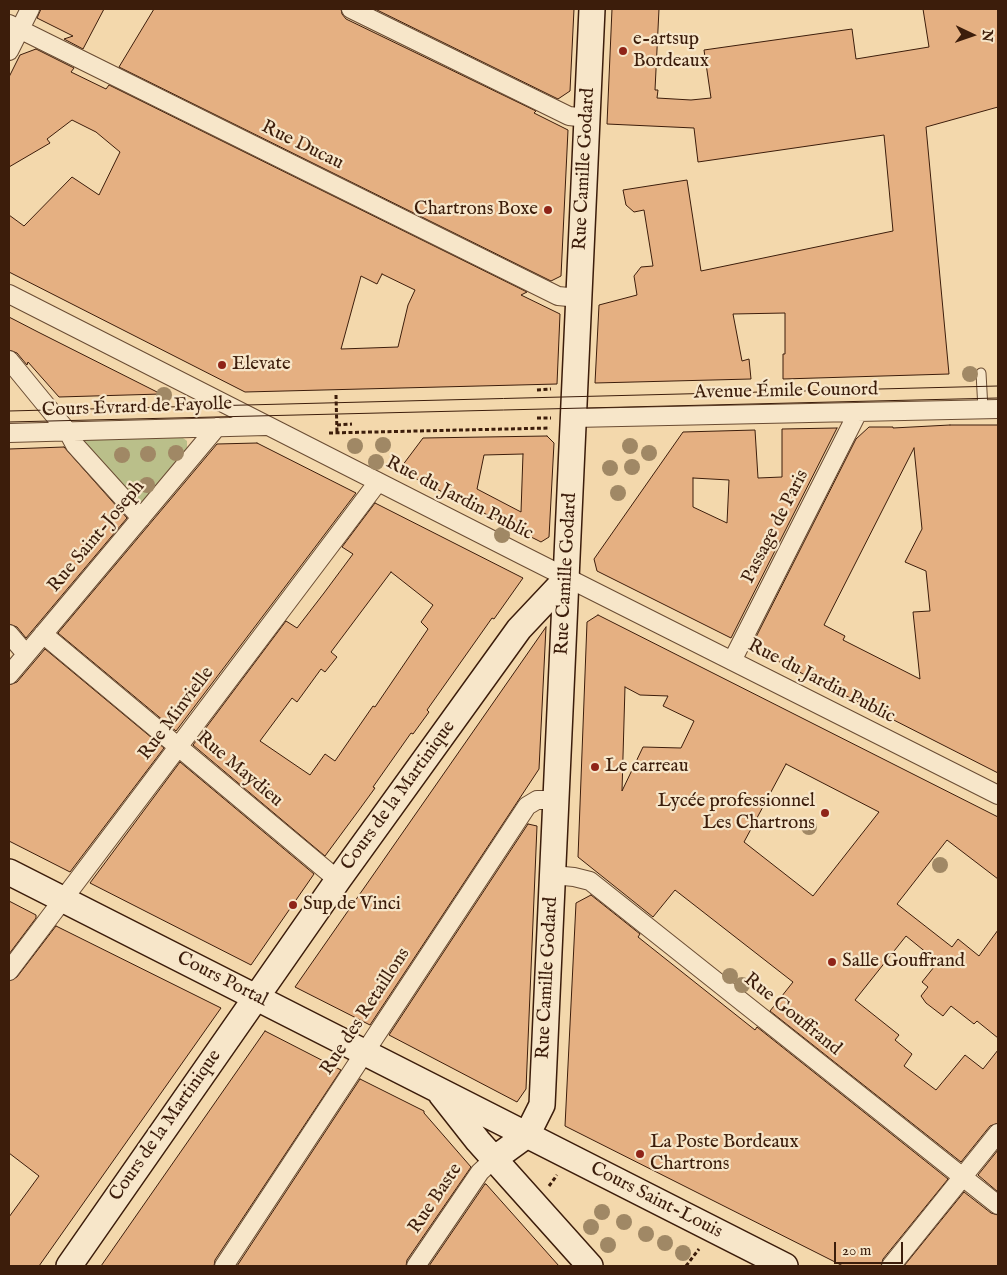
<!DOCTYPE html>
<html>
<head>
<meta charset="utf-8">
<style>
  body { margin:0 }
  #map { position:relative; width:1007px; height:1275px; overflow:hidden; background:#f3d8ac; font-family:"IM FELL English",serif }
  canvas { display:block }
  .frame { position:absolute; inset:0; border:10px solid #3c1d0b; pointer-events:none }
  .north { position:absolute; left:947px; top:10px; width:50px; height:50px; -webkit-text-stroke:4px #f7e6c9; paint-order:stroke; rotate:93deg; font-size:14px; font-weight:700; line-height:20px; text-align:center; color:#3c1d0b }
  .north::after { content:''; display:block; margin:auto; width:18px; height:22px; background:#3c1d0b; clip-path:polygon(50% 0,100% 100%,50% 72%,0 100%) }
  .scale { position:absolute; left:834px; top:1242px; width:69px; height:22px; box-sizing:border-box; border:2px solid #3c1d0b; border-top:0; padding-left:6px; font-size:15px; line-height:18px; white-space:nowrap; color:#3c1d0b; -webkit-text-stroke:4px #f7e6c9; paint-order:stroke }
</style>
</head>
<body>
<div id="map">
<canvas width="1007" height="1275"></canvas>
<div class="frame"></div>
<div class="north">N</div>
<div class="scale">20 m</div>
</div>
<script>
const ctx = document.querySelector('canvas').getContext('2d');
ctx.lineJoin = 'round';
function fill(path, color) {
  ctx.fillStyle = color;
  ctx.fill(path, 'evenodd');
}
function toPath(rows) {
  const path = new Path2D();
  for (const r of rows) {
    path.moveTo(r[0], r[1]);
    for (let i = 2; i < r.length; i += 2) path.lineTo(r[i], r[i + 1]);
  }
  return path;
}
function stroke(path, color, width, dash) {
  ctx.strokeStyle = color;
  ctx.lineWidth = width;
  ctx.lineCap = dash ? 'butt' : 'round';
  ctx.setLineDash(dash || []);
  ctx.stroke(path);
}
function label(font, color, halo, rows, align = 'center') {
  ctx.font = font + ' "IM FELL English",serif';
  ctx.lineWidth = 4.5;
  ctx.setLineDash([]);
  ctx.textBaseline = 'middle';
  ctx.strokeStyle = halo;
  ctx.fillStyle = color;
  for (const [text, x, y, turn = 0] of rows) {
    ctx.save();
    ctx.translate(x, y);
    ctx.rotate((+turn || 0) * Math.PI / 180);
    ctx.textAlign = isNaN(turn) ? turn : align;
    if (halo) ctx.strokeText(text, 0, 0);
    ctx.fillText(text, 0, 0);
    ctx.restore();
  }
}
fill(toPath([
  [183,438,187,441,187,449,185,452,139,508,80,440]
]), '#babf8a');
const building = toPath([
  [41,9,104,9,83,49,64,39,73,36,37,18,41,9],
  [154,9,341,9,342,14,346,19,536,111,534,113,568,130,561,276,551,281,119,67,154,9],
  [375,9,574,9,570,91,558,99,375,9],
  [612,9,659,9,655,90,658,90,657,98,691,100,711,98,704,50,852,29,856,59,929,47,923,9,998,9,998,107,926,127,949,374,783,379,783,354,785,354,785,313,733,314,742,361,749,359,751,379,595,383,599,305,637,295,634,276,641,267,653,266,644,210,634,212,626,205,623,190,687,180,701,271,893,231,884,135,698,162,694,128,607,124,612,9],
  [36,49,74,68,71,72,106,89,109,85,527,292,521,295,560,314,557,384,245,392,9,272,9,215,24,226,72,177,99,195,120,152,96,132,72,120,47,139,50,143,9,167,9,77,20,55,36,49],
  [382,274,415,290,408,305,398,347,341,349,361,276,377,284,382,274],
  [9,317,38,332,161,394,59,397,28,362,27,365,17,353,9,350,9,317],
  [950,425,998,425,998,773,756,650,754,641,856,439,869,427,893,427,893,428,950,425],
  [914,448,922,529,905,562,926,571,930,611,913,612,920,679,843,640,845,636,824,625,914,448],
  [837,428,731,638,597,571,594,559,683,432,755,430,758,478,782,477,782,429,837,428],
  [693,478,729,480,727,523,693,507,693,478],
  [547,436,554,443,549,537,541,542,399,470,423,438,547,436],
  [523,454,521,512,477,489,484,455,523,454],
  [257,443,356,493,176,731,58,633,217,444,257,443],
  [64,447,127,518,26,638,17,627,9,624,9,449,64,447],
  [375,503,523,578,494,619,492,618,427,710,429,712,413,734,411,733,373,787,375,788,359,810,325,856,193,745,286,621,297,628,324,593,353,554,342,547,375,503],
  [391,572,433,605,421,622,428,629,375,707,373,706,335,761,325,754,310,775,260,741,292,698,297,702,321,669,325,672,337,657,331,652,391,572],
  [598,615,998,817,998,879,947,840,897,904,952,947,958,939,979,956,998,930,998,1038,977,1021,974,1024,951,1006,943,1016,926,1003,921,996,928,987,922,982,938,962,906,936,855,1000,899,1035,895,1040,912,1054,904,1066,936,1090,965,1055,983,1069,998,1050,998,1123,990,1126,961,1162,770,1011,793,982,675,890,653,917,578,857,587,622,598,615],
  [625,687,640,695,668,696,663,706,694,721,681,748,643,747,622,791,625,687],
  [786,764,879,812,813,896,744,842,786,764],
  [546,627,539,769,370,1025,295,987,546,627],
  [45,649,164,748,70,872,9,841,9,685,17,682,45,649],
  [180,762,314,874,251,965,90,883,180,762],
  [528,824,537,826,526,1089,517,1102,389,1035,528,824],
  [591,895,640,934,638,937,755,1030,757,1027,948,1179,883,1259,881,1266,843,1266,565,1126,576,903,591,895],
  [9,901,36,915,36,918,9,954,9,901],
  [56,926,221,1008,39,1266,9,1266,9,1217,39,1176,9,1153,9,981,17,977,56,926],
  [265,1031,341,1070,215,1260,214,1266,101,1266,265,1031],
  [360,1079,424,1111,424,1113,471,1167,407,1260,406,1266,237,1266,360,1079],
  [998,1150,998,1192,978,1175,998,1150],
  [485,1184,486,1184,559,1266,429,1266,485,1184],
  [964,1192,991,1213,998,1215,998,1266,904,1266,964,1192]
]);
fill(building, '#e5b082');
stroke(building, '#3c1d0b', 1);
const lane = toPath([
  [981,373,983,409]
]);
const street = toPath([
  [351,9,569,116,587,118],
  [9,24,558,296,579,298],
  [9,51,30,9],
  [9,294,522,555,998,795],
  [9,360,68,432,75,445,141,518],
  [574,418,998,409],
  [9,433,266,426],
  [9,634,26,654],
  [43,634,338,880],
  [732,661,858,412],
  [9,675,217,427],
  [553,875,574,877,590,881,998,1205],
  [9,971,378,482],
  [224,1266,527,806,537,800,556,800],
  [416,1266,480,1172,494,1159],
  [891,1266,998,1133]
]);
const secondary = toPath([
  [9,872,785,1266],
  [441,1094,478,1141,590,1266],
  [494,1159,527,1135,542,1105,592,9],
  [69,1266,338,880,519,629,567,578]
]);
stroke(lane, '#6a4c33', 11);
stroke(street, '#6a4c33', 20);
stroke(secondary, '#3c1d0b', 28);
stroke(toPath([
  [537,390,551,389],
  [336,395,337,433],
  [537,418,551,418],
  [337,425,352,424],
  [329,433,550,428],
  [549,1186,557,1175],
  [686,1266,699,1249]
]), '#3c1d0b', 3, [4, 2.5]);
stroke(lane, '#f7e6c9', 9);
stroke(street, '#f7e6c9', 18);
stroke(secondary, '#f7e6c9', 25);
stroke(toPath([
  [9,411,998,386],
  [9,422,998,398]
]), '#3c1d0b', 1);
ctx.fillStyle = '#a08865';
for (const [x, y] of [
  [970,374],
  [164,395],
  [383,445],
  [355,446],
  [630,446],
  [176,453],
  [649,453],
  [148,454],
  [122,455],
  [376,462],
  [632,467],
  [610,468],
  [147,485],
  [618,493],
  [502,535],
  [809,827],
  [940,865],
  [730,976],
  [742,985],
  [602,1212],
  [624,1222],
  [591,1227],
  [646,1234],
  [665,1243],
  [608,1245],
  [683,1253]
]) {
  ctx.beginPath();
  ctx.arc(x, y, 8, 0, 2 * Math.PI);
  ctx.fill();
}
for (const [x, y, r, color] of [
  [623,51,5,"#8f2418"],
  [548,210,5,"#8f2418"],
  [222,365,5,"#8f2418"],
  [595,767,5,"#8f2418"],
  [825,813,5,"#8f2418"],
  [293,905,5,"#8f2418"],
  [832,962,5,"#8f2418"],
  [640,1154,5,"#8f2418"]
]) {
  const dot = new Path2D();
  dot.arc(x, y, r, 0, 2 * Math.PI);
  ctx.fillStyle = color;
  ctx.fill(dot);
  stroke(dot, '#f7e6c9', 2);
}
label('19px', '#3c1d0b', '#f7e6c9', [
  ["e-artsup",633,40],
  ["Bordeaux",633,62],
  ["Chartrons Boxe",538,210,"right"],
  ["Elevate",232,365],
  ["Le carreau",605,767],
  ["Lycée professionnel",815,802,"right"],
  ["Les Chartrons",815,824,"right"],
  ["Sup de Vinci",303,905],
  ["Salle Gouffrand",842,962],
  ["La Poste Bordeaux",650,1143],
  ["Chartrons",650,1165]
], 'left');
label('19px', '#3c1d0b', '#f7e6c9', [
  ["Rue Ducau",302,146,26],
  ["Rue Camille Godard",585,169,-87],
  ["Avenue Émile Counord",786,392,-1],
  ["Cours Évrard de Fayolle",137,408,-2],
  ["Rue du Jardin Public",459,499,27],
  ["Passage de Paris",776,527,-63],
  ["Rue Saint-Joseph",97,537,-50],
  ["Rue Camille Godard",567,574,-87],
  ["Rue du Jardin Public",821,682,27],
  ["Rue Minvielle",177,714,-53],
  ["Rue Maydieu",239,770,40],
  ["Cours de la Martinique",399,796,-54],
  ["Rue Camille Godard",548,978,-87],
  ["Cours Portal",222,980,27],
  ["Rue des Retaillons",366,1012,-57],
  ["Rue Gouffrand",792,1015,39],
  ["Cours de la Martinique",166,1126,-55],
  ["Rue Baste",436,1199,-56],
  ["Cours Saint-Louis",656,1201,27]
]);
</script>
</body>
</html>
